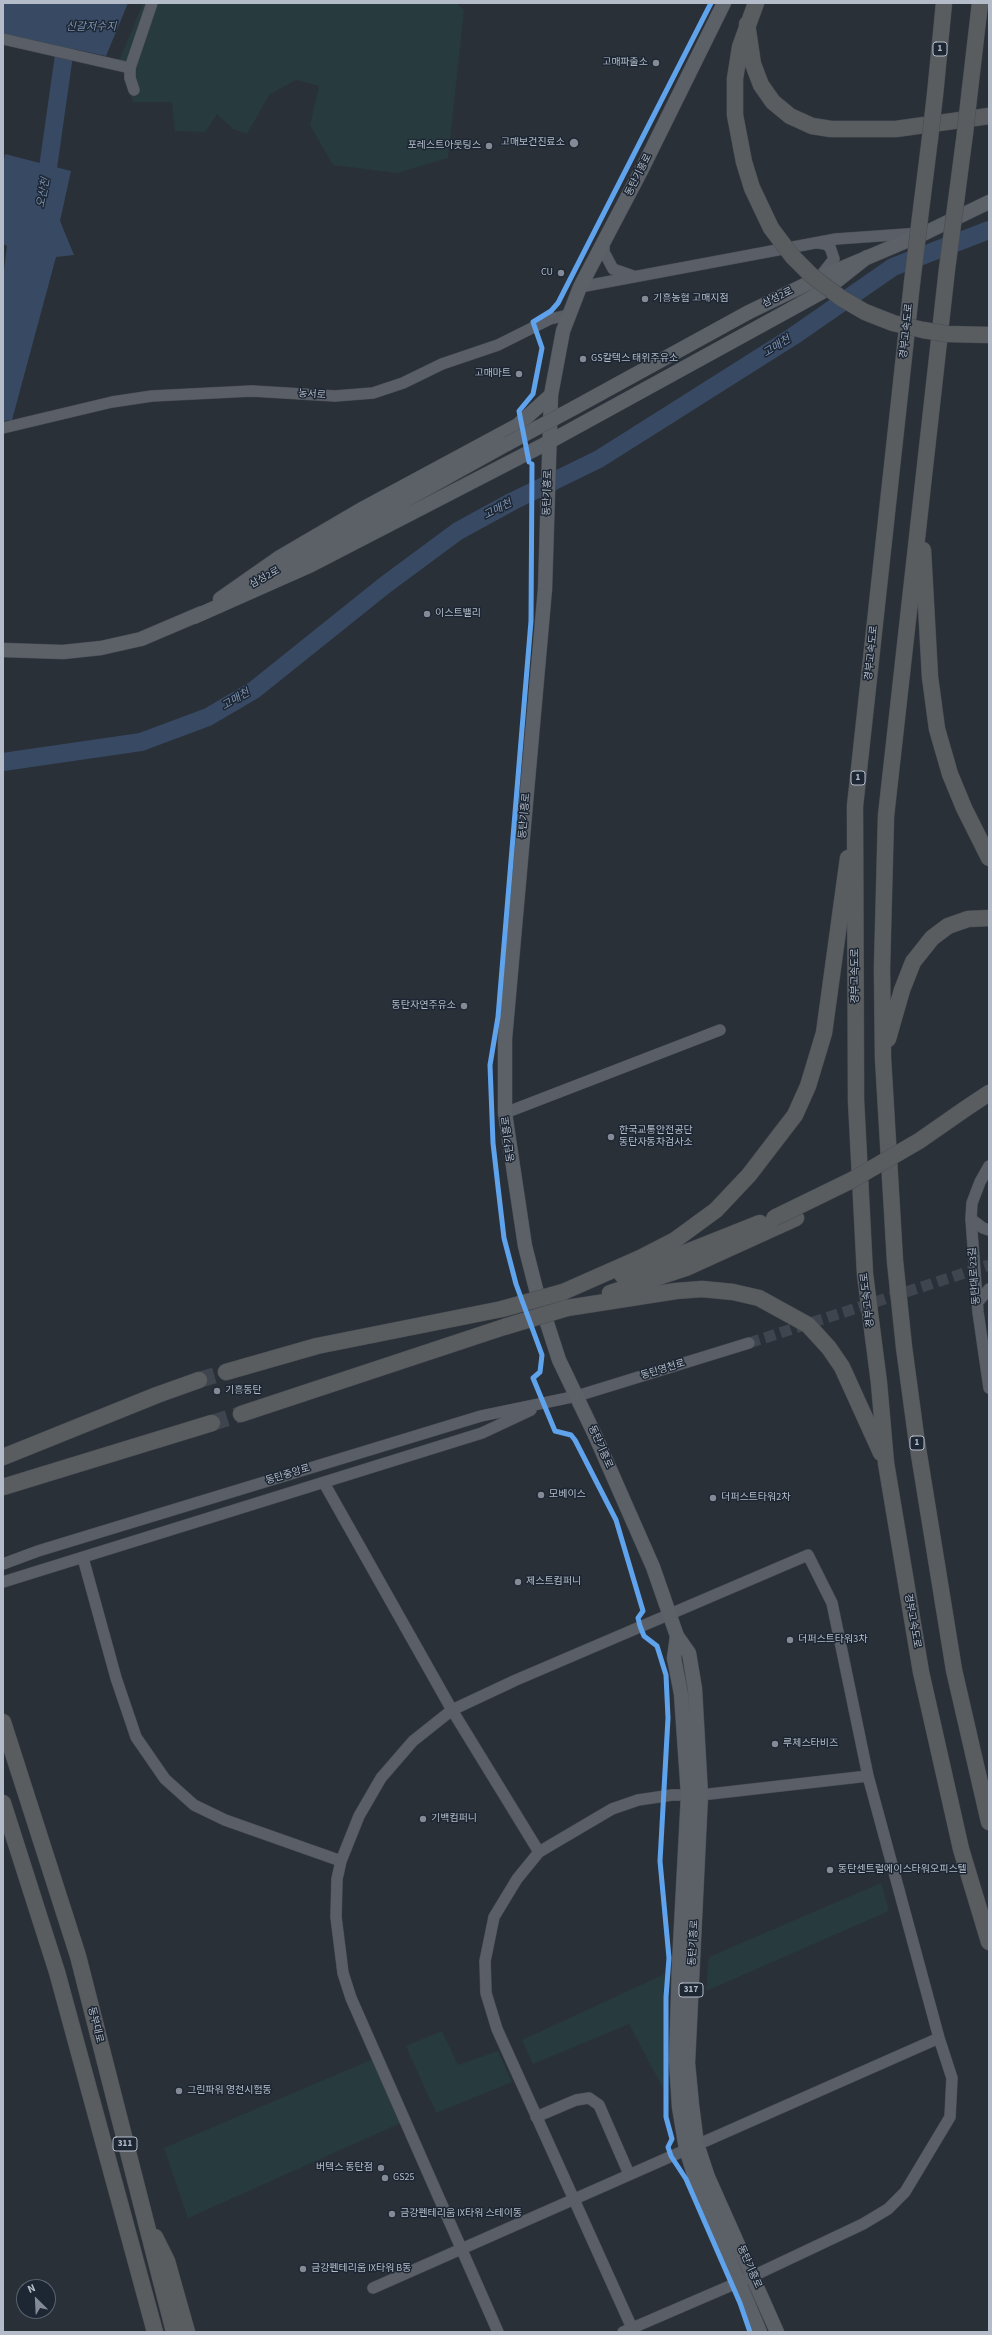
<!DOCTYPE html>
<html>
<head>
<meta charset="utf-8">
<style>
  body { margin:0 }
  #map { position:relative; width:992px; height:2335px; overflow:hidden; background:#2a3038; font-family:"Source Sans 3",sans-serif }
  canvas { display:block }
  .frame { position:absolute; inset:0; border:4px solid #b4bcc9; pointer-events:none }
  .north { position:absolute; left:16px; top:2279px; width:40px; height:40px; box-sizing:border-box; background:#1d2633; border:1px solid #59626f; border-radius:50%; rotate:336deg; font-size:11px; font-weight:700; line-height:16px; text-align:center; color:#b4bcc9 }
  .north::after { content:''; display:block; margin:auto; width:14px; height:18px; background:#848b96; clip-path:polygon(50% 0,100% 100%,50% 72%,0 100%) }
</style>
</head>
<body>
<div id="map">
<canvas width="992" height="2335"></canvas>
<div class="frame"></div>
<div class="north">N</div>
</div>
<script>
const ctx = document.querySelector('canvas').getContext('2d');
ctx.lineJoin = 'round';
function fill(path, color) {
  ctx.fillStyle = color;
  ctx.fill(path, 'evenodd');
}
function toPath(rows) {
  const path = new Path2D();
  for (const r of rows) {
    path.moveTo(r[0], r[1]);
    for (let i = 2; i < r.length; i += 2) path.lineTo(r[i], r[i + 1]);
  }
  return path;
}
function stroke(path, color, width, dash) {
  ctx.strokeStyle = color;
  ctx.lineWidth = width;
  ctx.lineCap = dash ? 'butt' : 'round';
  ctx.setLineDash(dash || []);
  ctx.stroke(path);
}
function label(font, color, halo, rows, align = 'center') {
  ctx.font = font + ' "Source Sans 3","Noto Sans KR",sans-serif';
  ctx.lineWidth = 3;
  ctx.setLineDash([]);
  ctx.textBaseline = 'middle';
  ctx.strokeStyle = halo;
  ctx.fillStyle = color;
  for (const [text, x, y, turn = 0] of rows) {
    ctx.save();
    ctx.translate(x, y);
    ctx.rotate((+turn || 0) * Math.PI / 180);
    ctx.textAlign = isNaN(turn) ? turn : align;
    if (halo) ctx.strokeText(text, 0, 0);
    ctx.fillText(text, 0, 0);
    ctx.restore();
  }
}
fill(toPath([
  [143,3,456,3,464,10,448,158,397,173,333,165,310,125,319,86,296,80,269,95,247,134,233,129,217,114,205,132,175,131,172,102,133,102,119,61],
  [881,1883,889,1911,706,1991,709,1957],
  [669,1972,666,2094,629,2024,533,2064,522,2040],
  [442,2031,458,2065,498,2051,512,2082,436,2113,406,2046],
  [373,2059,403,2122,188,2218,164,2148]
]), '#273a3e');
fill(toPath([
  [3,3,128,3,106,56,4,34],
  [5,154,71,171,60,221,74,255,56,257,12,420,3,421,3,277,7,246,3,244,3,164]
]), '#384963');
stroke(toPath([
  [45,189,65,48,68,3],
  [3,762,141,742,208,717,254,690,385,585,458,531,513,501,599,459,792,337,893,267,989,230]
]), '#384963', 18);
stroke(toPath([
  [749,1343,989,1265]
]), '#3f454e', 11, [11, 5.5]);
stroke(toPath([
  [199,1380,226,1372],
  [212,1423,241,1414]
]), '#3f454e', 16, [16, 8]);
const minor = toPath([
  [3,39,130,68],
  [134,90,130,78,130,68,152,3],
  [604,242,604,252,613,269,633,276],
  [818,243,825,244,830,247,834,259,819,278],
  [580,287,836,239,921,233],
  [3,428,112,402,152,396,252,391,335,396,373,393,403,383,442,364,498,345,550,319,568,315],
  [505,1113,720,1030],
  [989,1166,980,1182,972,1203,971,1219,978,1312,989,1388],
  [971,1219,983,1228,989,1230],
  [977,1303,989,1289],
  [324,1483,452,1710,539,1852],
  [83,1558,116,1678,136,1737,165,1779,194,1805,225,1820,341,1861],
  [3,1564,38,1551,481,1416,577,1396,749,1343],
  [3,1582,482,1433,531,1410],
  [536,2117,576,2100,589,2098,599,2105,629,2174],
  [373,2288,939,2038],
  [632,2328,497,2029,486,1993,485,1961,494,1917,517,1879,539,1852,612,1809,638,1800,672,1795,701,1795,868,1776],
  [498,2332,351,1998,343,1973,336,1917,337,1879,341,1861,359,1816,381,1778,413,1741,452,1710,516,1680,808,1555,832,1603,868,1776,939,2038,952,2078,950,2117,905,2192,888,2209,863,2224,753,2276,623,2332]
]);
const major = toPath([
  [724,3,642,169,580,287,563,331,551,395,545,589,505,1039,505,1113,525,1246,536,1289,559,1360,594,1433,653,1567,677,1636,689,1653,695,1689,701,1795,688,2063,692,2105,697,2144,708,2177,777,2332],
  [574,408,749,312,819,278,925,233,989,202],
  [278,571,507,444],
  [220,599,280,557,362,509,518,425,551,395],
  [194,617,309,566,549,442,824,291,867,257],
  [3,650,63,652,101,648,141,639,202,613],
  [677,1636,674,1658,681,1694,688,1795,679,1964,676,2060,679,2107,686,2149,696,2181,760,2332]
]);
const highway = toPath([
  [756,3,740,47,735,79,735,115,744,162,752,188,771,228],
  [747,24,753,64,761,85,773,102,790,116,812,126,831,129,896,129,989,116],
  [970,89,980,3],
  [935,95,944,3],
  [956,202,965,133],
  [920,218,930,138],
  [947,269,886,816,882,968,883,1058,895,1261,904,1347,916,1436,954,1670,989,1822],
  [912,283,855,806,856,1100,865,1274,879,1383,886,1463,921,1672,961,1849,989,1942],
  [923,550,930,677,937,729,950,774,964,808,989,858],
  [888,1039,902,990,913,962,932,938,948,926,968,919,989,918],
  [965,1109,989,1093],
  [622,1275,652,1266,760,1223],
  [563,1292,640,1258,675,1240,716,1210,749,1175,795,1115,808,1086,824,1033,848,858],
  [610,1293,686,1268,796,1218],
  [567,1308,676,1291,702,1289,733,1292,759,1298,808,1325,829,1348,842,1367,881,1453],
  [226,1372,317,1346,502,1309],
  [241,1414,504,1327],
  [3,1457,157,1395,199,1380],
  [3,1487,212,1423],
  [3,1722,78,1956,174,2332],
  [3,1803,57,1972,155,2332],
  [155,2237,167,2261,187,2332]
]);
stroke(minor, '#484c53', 12);
stroke(major, '#484c55', 15);
stroke(highway, '#474c53', 17);
stroke(minor, '#5a5e66', 11);
stroke(major, '#5c6168', 14);
stroke(highway, '#5a5d60', 16);
const majorBridge = toPath([
  [507,444,574,408]
]);
const highwayBridge = toPath([
  [965,133,970,89],
  [930,138,935,95],
  [771,228,792,256,811,275,841,298,865,312,893,323,923,330,948,334,989,335],
  [947,269,956,202],
  [912,283,920,218],
  [774,1218,852,1180,919,1141,965,1109],
  [502,1309,563,1292],
  [504,1327,567,1308]
]);
stroke(majorBridge, '#484c55', 15, []);
stroke(highwayBridge, '#474c53', 17, []);
stroke(majorBridge, '#5c6168', 14);
stroke(highwayBridge, '#5a5d60', 16);
stroke(toPath([
  [529,462,519,411,533,394,542,348,533,322,551,311,558,303,711,3],
  [532,464,531,621,498,1017,490,1065,493,1143,498,1187,504,1238,516,1284,542,1355,540,1372,533,1378,555,1431,571,1435,575,1440,616,1520,643,1611,638,1618,640,1626,644,1636,657,1646,666,1675,668,1718,660,1861,669,1958,666,1997,666,2117,672,2139,668,2147,671,2156,686,2179,740,2303,750,2332]
]), '#60a3ed', 5);
for (const [x, y, r, color] of [
  [656,63,4,"#848b96"],
  [574,143,5,"#848b96"],
  [489,146,4,"#848b96"],
  [561,273,4,"#848b96"],
  [645,299,4,"#848b96"],
  [583,359,4,"#848b96"],
  [519,374,4,"#848b96"],
  [427,614,4,"#848b96"],
  [464,1006,4,"#848b96"],
  [611,1137,4,"#848b96"],
  [217,1391,4,"#848b96"],
  [541,1495,4,"#848b96"],
  [713,1498,4,"#848b96"],
  [518,1582,4,"#848b96"],
  [790,1640,4,"#848b96"],
  [775,1744,4,"#848b96"],
  [423,1819,4,"#848b96"],
  [830,1870,4,"#848b96"],
  [179,2091,4,"#848b96"],
  [381,2168,4,"#848b96"],
  [385,2178,4,"#848b96"],
  [392,2214,4,"#848b96"],
  [303,2269,4,"#848b96"]
]) {
  const dot = new Path2D();
  dot.arc(x, y, r, 0, 2 * Math.PI);
  ctx.fillStyle = color;
  ctx.fill(dot);
  stroke(dot, '#1d2633', 1.5);
}
for (const [x, y, w] of [
  [940,49,14],
  [858,778,14],
  [917,1443,14],
  [691,1990,24],
  [125,2144,24]
]) {
  const box = new Path2D();
  box.roundRect(x - w / 2, y - 7, w, 14, 3);
  ctx.fillStyle = '#1d2633';
  ctx.fill(box);
  stroke(box, '#b4bcc9', 1);
}
label('bold 9px', '#b4bcc9', null, [
  ["1",940,49],
  ["1",858,778],
  ["1",917,1443],
  ["317",691,1990],
  ["311",125,2144]
]);
label('10px', '#b4bcc9', '#1d2633', [
  ["고매파출소",648,63,"right"],
  ["고매보건진료소",565,143,"right"],
  ["포레스트아웃팅스",481,146,"right"],
  ["CU",553,273,"right"],
  ["기흥농협 고매지점",653,299],
  ["GS칼텍스 태위주유소",591,359],
  ["고매마트",511,374,"right"],
  ["이스트밸리",435,614],
  ["동탄자연주유소",456,1006,"right"],
  ["한국교통안전공단",619,1131],
  ["동탄자동차검사소",619,1143],
  ["기흥동탄",225,1391],
  ["모베이스",549,1495],
  ["더퍼스트타워2차",721,1498],
  ["제스트컴퍼니",526,1582],
  ["더퍼스트타워3차",798,1640],
  ["루체스타비즈",783,1744],
  ["기백컴퍼니",431,1819],
  ["동탄센트럴에이스타워오피스텔",838,1870],
  ["그린파워 영천시험동",187,2091],
  ["버텍스 동탄점",373,2168,"right"],
  ["GS25",393,2178],
  ["금강펜테리움 IX타워 스테이동",400,2214],
  ["금강펜테리움 IX타워 B동",311,2269]
], 'left');
label('10px', '#b4bcc9', '#1d2633', [
  ["동탄기흥로",639,175,-63],
  ["삼성2로",778,298,-26],
  ["경부고속도로",907,331,-84],
  ["농서로",312,395,4],
  ["동탄기흥로",548,493,-88],
  ["삼성2로",265,578,-29],
  ["경부고속도로",872,653,-84],
  ["동탄기흥로",525,816,-85],
  ["경부고속도로",856,976,-90],
  ["동탄기흥로",509,1139,-97],
  ["동탄대로 23길",975,1276,-94],
  ["경부고속도로",868,1300,-97],
  ["동탄영천로",663,1370,-17],
  ["동탄기흥로",600,1447,66],
  ["동탄중앙로",288,1475,-17],
  ["경부고속도로",912,1621,80],
  ["동탄기흥로",694,1943,-87],
  ["동부대로",95,2025,76],
  ["동탄기흥로",749,2267,66]
]);
label('italic 11px', '#7c92b1', '#1d2633', [
  ["신갈저수지",91,28],
  ["오산천",44,193,-79],
  ["고매천",777,347,-32],
  ["고매천",498,510,-27],
  ["고매천",236,700,-30]
]);
</script>
</body>
</html>
